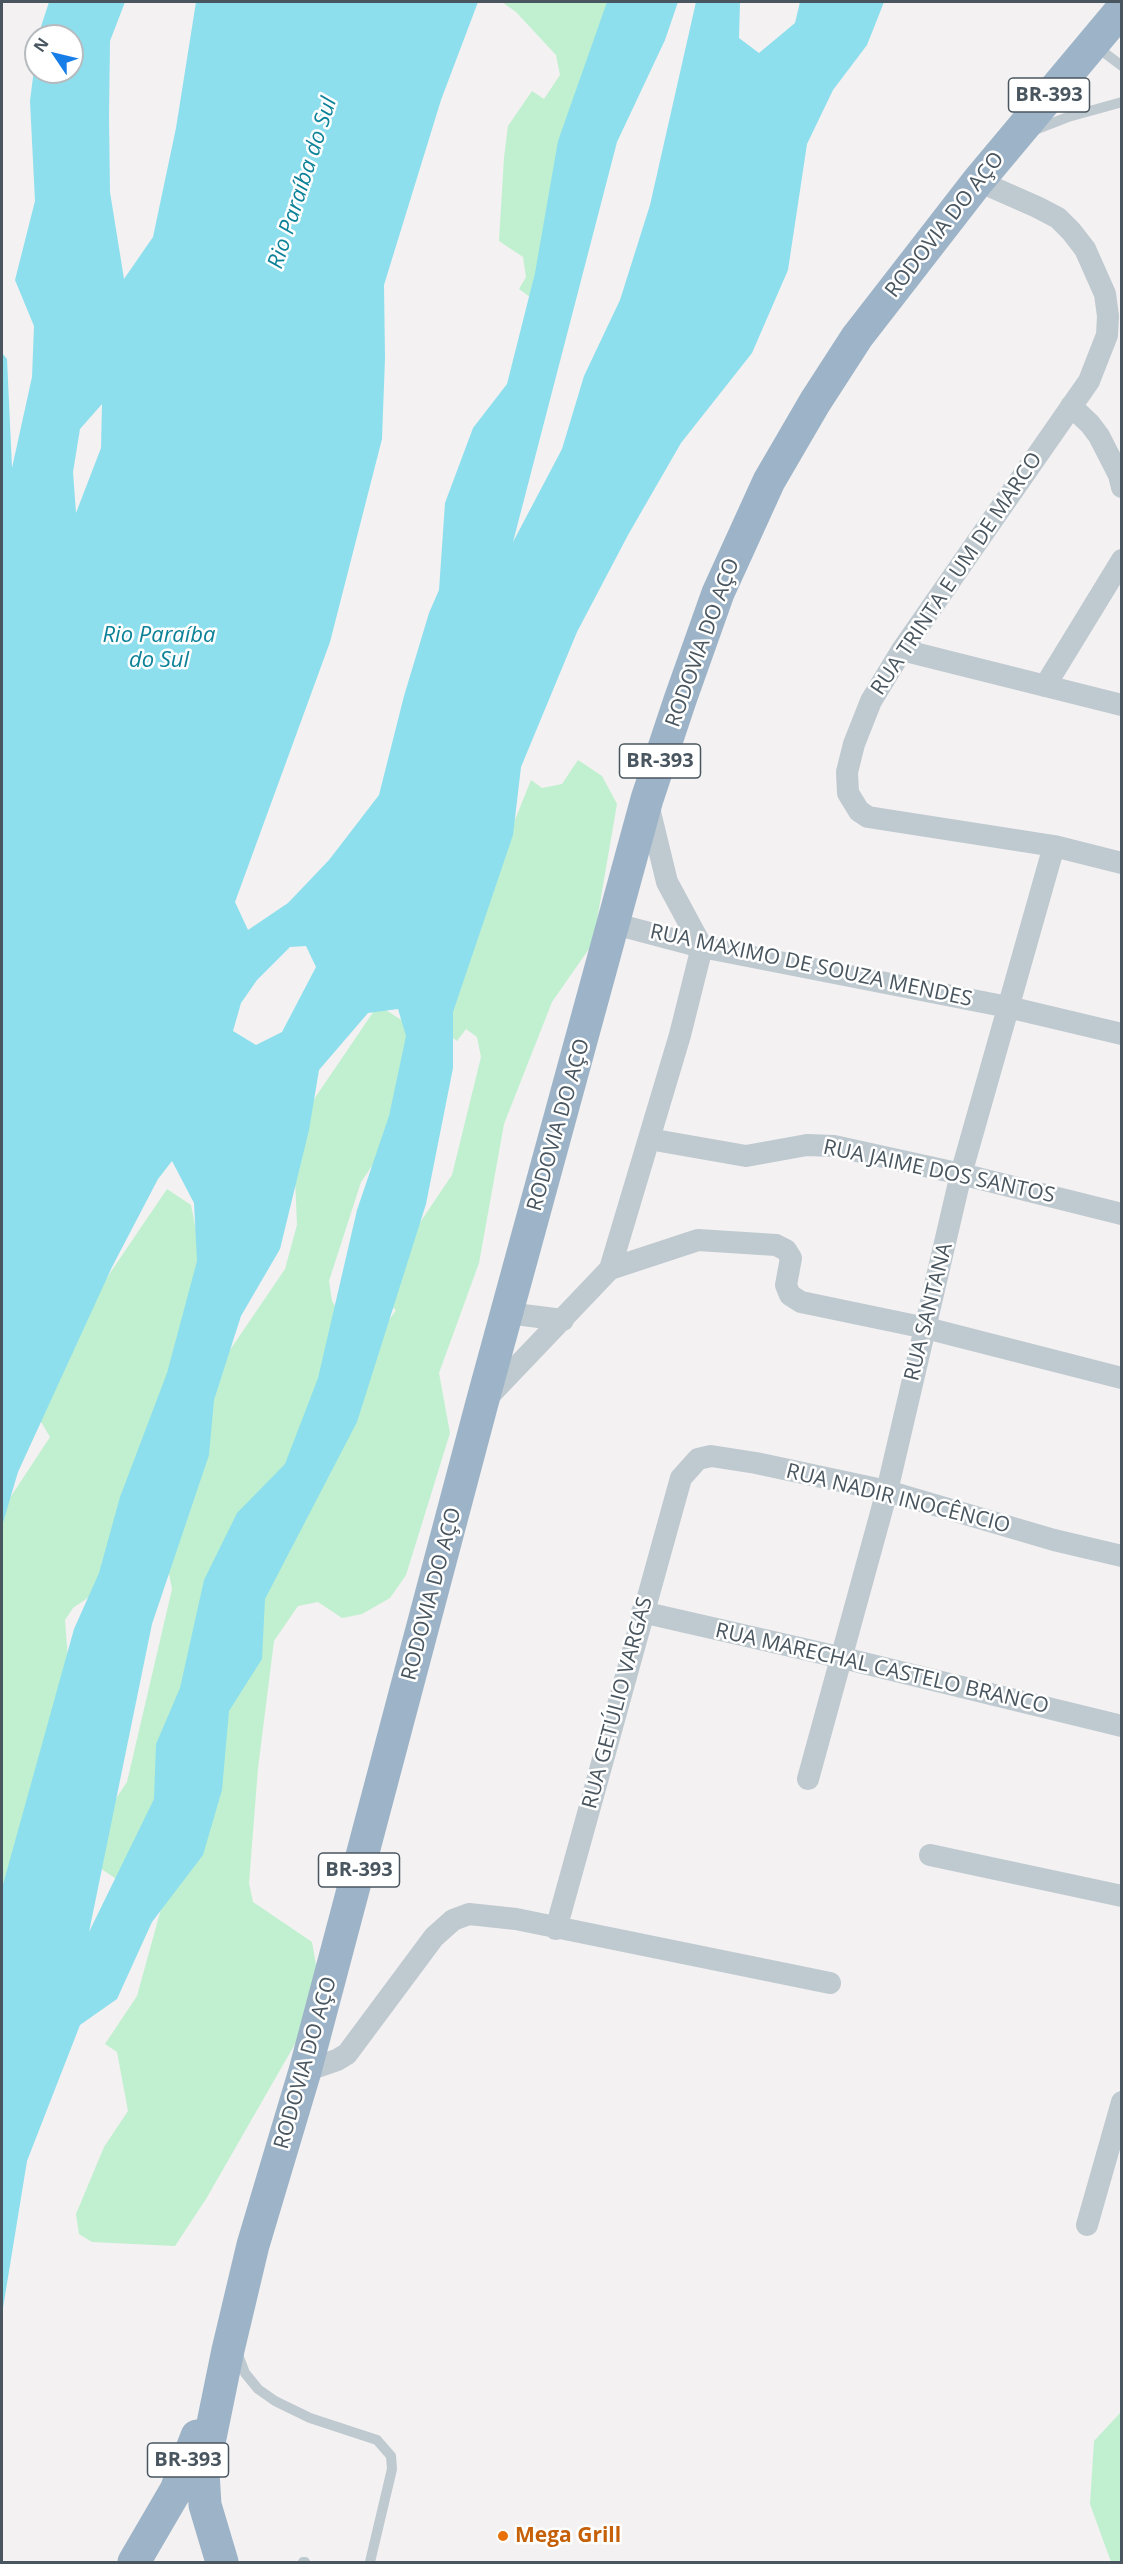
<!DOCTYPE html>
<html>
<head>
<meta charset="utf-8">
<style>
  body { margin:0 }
  #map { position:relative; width:1123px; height:2564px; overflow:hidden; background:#f3f1f1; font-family:"Open Sans",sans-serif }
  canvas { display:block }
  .frame { position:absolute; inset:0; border:3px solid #49565f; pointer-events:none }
  .north { position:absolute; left:24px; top:24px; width:60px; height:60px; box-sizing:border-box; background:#fff; border:2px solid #b6bbbf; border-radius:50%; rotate:305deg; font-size:16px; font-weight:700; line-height:24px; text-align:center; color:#49565f }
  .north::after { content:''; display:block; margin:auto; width:21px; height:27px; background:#187ee7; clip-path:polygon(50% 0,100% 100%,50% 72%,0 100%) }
</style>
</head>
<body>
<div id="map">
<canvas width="1123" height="2564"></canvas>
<div class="frame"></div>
<div class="north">N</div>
</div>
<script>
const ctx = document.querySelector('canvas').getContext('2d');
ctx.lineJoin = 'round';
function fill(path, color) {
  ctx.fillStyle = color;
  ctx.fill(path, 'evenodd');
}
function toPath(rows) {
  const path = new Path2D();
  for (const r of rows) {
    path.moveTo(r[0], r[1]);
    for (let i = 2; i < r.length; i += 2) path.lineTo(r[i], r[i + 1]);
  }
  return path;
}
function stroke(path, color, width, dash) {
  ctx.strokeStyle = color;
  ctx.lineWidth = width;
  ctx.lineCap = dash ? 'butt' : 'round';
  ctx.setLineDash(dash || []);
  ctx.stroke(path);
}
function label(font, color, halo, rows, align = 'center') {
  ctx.font = font + ' "Open Sans",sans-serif';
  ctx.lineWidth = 5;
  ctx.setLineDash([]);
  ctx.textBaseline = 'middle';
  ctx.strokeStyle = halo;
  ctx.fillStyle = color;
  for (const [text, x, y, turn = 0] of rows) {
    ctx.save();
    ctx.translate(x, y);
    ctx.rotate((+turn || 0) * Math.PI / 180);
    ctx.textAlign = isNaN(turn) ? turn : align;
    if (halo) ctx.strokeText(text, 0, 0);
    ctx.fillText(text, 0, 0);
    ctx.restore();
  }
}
fill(toPath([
  [502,2,636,2,530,297,519,289,526,277,523,257,499,241,504,158,508,126,532,91,544,99,560,75,556,55,516,12],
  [578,760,602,776,617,804,593,943,552,1002,504,1124,479,1263,439,1373,450,1433,406,1575,390,1598,362,1614,342,1618,318,1602,298,1606,274,1641,258,1768,249,1883,253,1902,312,1942,319,1982,299,2037,206,2199,175,2246,92,2242,79,2234,76,2214,104,2147,128,2111,117,2052,105,2044,137,1996,161,1909,91,1862,87,1842,127,1782,172,1589,168,1569,136,1565,73,1608,65,1620,72,1711,2,1891,2,1510,50,1437,34,1410,87,1307,167,1189,191,1205,210,1304,213,1375,285,1269,297,1225,294,1154,306,1111,378,1005,414,1028,417,1100,361,1182,329,1281,332,1301,348,1329,380,1333,396,1310,384,1301,396,1258,452,1175,481,1057,477,1037,466,1029,457,1041,433,1024,531,780,542,788,562,784],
  [1121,2412,1121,2562,1111,2562,1090,2504,1094,2441]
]), '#c0f0d0');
fill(toPath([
  [49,2,125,2,110,41,109,117,110,192,124,279,153,237,176,128,196,2,478,2,441,100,384,285,385,358,382,439,330,642,235,902,248,930,288,903,329,860,379,795,404,696,429,613,439,590,445,503,473,428,507,384,535,273,558,141,607,2,678,2,665,40,617,142,513,542,562,449,584,376,620,300,650,205,696,2,740,2,739,38,759,53,795,23,800,2,884,2,867,45,833,90,807,144,788,270,752,353,681,443,628,535,577,632,521,767,513,835,453,1012,453,1068,426,1204,357,1422,265,1599,262,1659,229,1711,222,1790,203,1855,152,1922,117,1999,80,2025,27,2161,2,2314,2,1888,74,1629,99,1573,120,1497,167,1373,197,1261,194,1203,172,1161,158,1179,112,1267,18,1472,2,1526,2,353,7,359,12,468,32,377,34,326,15,280,35,201,30,101,36,53,36,72,72,72,72,36,38,36],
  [102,404,101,448,76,513,73,472,80,429],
  [306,946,316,967,282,1032,256,1045,233,1031,241,1003,257,980,290,947],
  [398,1009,406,1036,389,1116,357,1210,318,1378,285,1464,237,1513,204,1580,180,1688,156,1744,154,1799,89,1932,152,1624,209,1455,214,1400,241,1316,280,1249,309,1130,319,1070,368,1013]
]), '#8ddfed');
stroke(toPath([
  [1094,45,1122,66],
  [1032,131,1068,117,1122,102],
  [237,2352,245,2373,258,2389,275,2401,310,2418,377,2440,391,2456,392,2469,370,2562],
  [303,2562,305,2562]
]), '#bfc9d0', 10);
stroke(toPath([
  [978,181,1037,207,1058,218,1071,231,1085,249,1105,294,1108,316,1107,335,1089,381,902,650,871,701,854,744,847,772,848,793,859,811,868,817,1054,846,1122,863],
  [1071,406,1090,424,1099,436,1119,475,1122,487],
  [902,650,1122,705],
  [1045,686,1122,560],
  [615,924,702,947,1008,1007,1122,1034],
  [649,1139,746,1156,807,1145,834,1146,961,1174,1122,1214],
  [610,1269,698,1240,776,1245,786,1250,791,1258,786,1285,790,1295,801,1302,926,1328,1122,1378],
  [507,1313,563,1320],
  [486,1399,610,1269,680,1035,702,947,667,882,648,804],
  [642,1612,843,1658,1122,1726],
  [808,1779,887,1491,961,1174,1054,846],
  [930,1855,1122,1896],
  [556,1929,681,1478,698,1459,711,1456,756,1463,887,1491,1054,1540,1122,1556],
  [305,2071,337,2060,347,2054,434,1937,453,1920,469,1914,516,1919,830,1983],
  [1087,2225,1122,2102]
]), '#bfc9d0', 22);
stroke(toPath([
  [134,2562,176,2490,197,2436],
  [222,2562,205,2505,203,2472,228,2350,253,2245,305,2071,482,1403,647,799,680,700,718,593,769,481,815,402,857,337,978,181,1122,9]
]), '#9db4c8', 33);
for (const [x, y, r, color] of [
  [503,2536,6,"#e8710a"]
]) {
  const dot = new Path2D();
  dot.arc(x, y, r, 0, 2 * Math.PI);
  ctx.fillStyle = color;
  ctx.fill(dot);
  stroke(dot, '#fff', 2);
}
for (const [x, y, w] of [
  [1049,95,81],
  [660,761,81],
  [359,1870,81],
  [188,2460,81]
]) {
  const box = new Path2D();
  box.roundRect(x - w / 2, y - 17, w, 34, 4.5);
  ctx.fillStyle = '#fff';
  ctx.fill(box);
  stroke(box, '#49565f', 1.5);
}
label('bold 20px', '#49565f', null, [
  ["BR-393",1049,95],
  ["BR-393",660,761],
  ["BR-393",359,1870],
  ["BR-393",188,2460]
]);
label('21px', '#49565f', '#fff', [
  ["RODOVIA DO AÇO",945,225,-52],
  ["RUA TRINTA E UM DE MARCO",957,574,-56],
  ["RODOVIA DO AÇO",703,643,-70],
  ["RUA MAXIMO DE SOUZA MENDES",811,966,12],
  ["RODOVIA DO AÇO",559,1125,-74],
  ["RUA JAIME DOS SANTOS",939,1172,12],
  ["RUA SANTANA",929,1312,-76],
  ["RUA NADIR INOCÊNCIO",898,1499,14],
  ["RODOVIA DO AÇO",432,1594,-75],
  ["RUA MARECHAL CASTELO BRANCO",882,1669,13],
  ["RUA GETÚLIO VARGAS",618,1703,-75],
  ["RODOVIA DO AÇO",306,2063,-74]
]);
label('bold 21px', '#c56008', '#fff', [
  ["Mega Grill",515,2536]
], 'left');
label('italic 22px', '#0c8298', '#fff', [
  ["Rio Paraíba do Sul",303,183,-72],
  ["Rio Paraíba",159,636],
  ["do Sul",159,661]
]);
</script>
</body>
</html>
